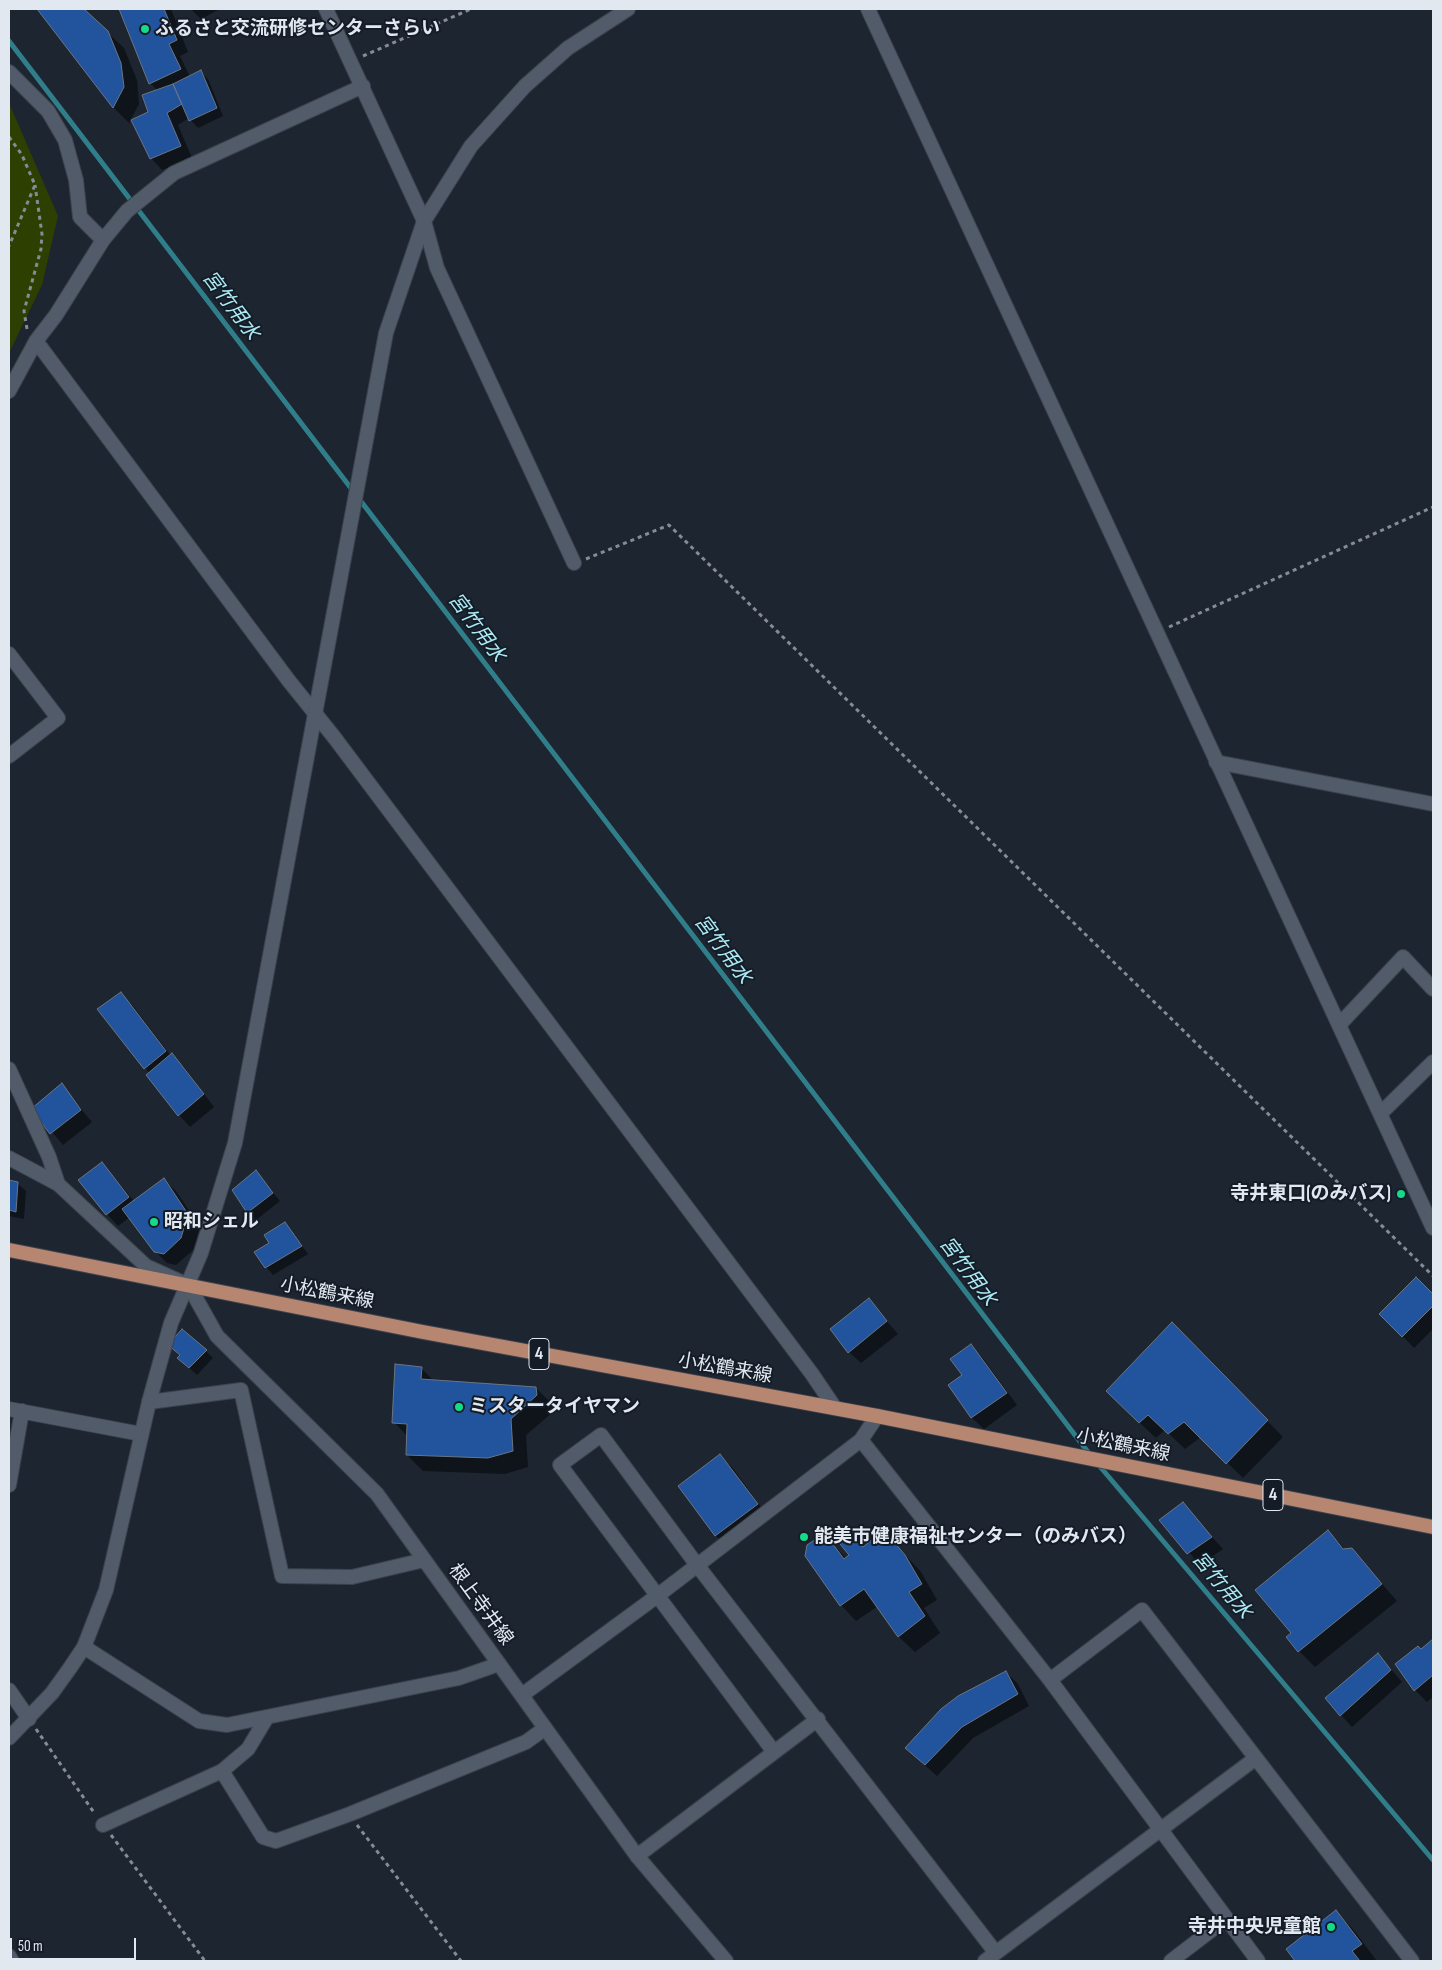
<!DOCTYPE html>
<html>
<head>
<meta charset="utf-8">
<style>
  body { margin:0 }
  #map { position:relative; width:1442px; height:1970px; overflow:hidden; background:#1d2531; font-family:"Sofia Sans Condensed",sans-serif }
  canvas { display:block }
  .frame { position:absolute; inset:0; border:10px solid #e2e8f0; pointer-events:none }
  .scale { position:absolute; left:10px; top:1938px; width:126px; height:22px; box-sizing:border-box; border:2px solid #e2e8f0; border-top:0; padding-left:6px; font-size:15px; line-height:18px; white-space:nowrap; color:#e2e8f0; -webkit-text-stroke:4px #141c27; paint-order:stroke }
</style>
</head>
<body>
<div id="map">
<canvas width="1442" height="1970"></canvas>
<div class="frame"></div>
<div class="scale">50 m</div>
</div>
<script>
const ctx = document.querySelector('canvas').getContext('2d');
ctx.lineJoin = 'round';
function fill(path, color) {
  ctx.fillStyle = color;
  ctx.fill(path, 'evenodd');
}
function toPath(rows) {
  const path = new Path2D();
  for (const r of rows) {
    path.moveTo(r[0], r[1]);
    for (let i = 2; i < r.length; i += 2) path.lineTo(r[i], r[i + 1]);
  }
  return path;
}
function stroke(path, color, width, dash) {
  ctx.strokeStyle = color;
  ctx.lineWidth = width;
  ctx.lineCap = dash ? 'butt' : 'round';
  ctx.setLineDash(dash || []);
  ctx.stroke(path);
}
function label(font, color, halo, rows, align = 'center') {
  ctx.font = font + ' "Sofia Sans Condensed","Noto Sans JP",sans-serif';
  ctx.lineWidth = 4;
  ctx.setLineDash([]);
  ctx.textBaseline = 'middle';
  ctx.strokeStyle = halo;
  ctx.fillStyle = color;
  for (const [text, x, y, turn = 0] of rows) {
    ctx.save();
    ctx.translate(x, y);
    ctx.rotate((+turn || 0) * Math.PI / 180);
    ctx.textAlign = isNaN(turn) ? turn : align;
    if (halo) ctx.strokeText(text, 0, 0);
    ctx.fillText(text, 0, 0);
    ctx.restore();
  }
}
fill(toPath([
  [9,103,58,216,42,285,9,353]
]), '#2e3f02');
fill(toPath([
  [39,9,82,9,124,48,137,80,139,104,129,123,113,107],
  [121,9,171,9,188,52,180,56,190,77,201,72,208,79,223,116,198,128,189,118,178,125,192,158,162,170,151,158,149,113,158,91,150,83],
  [191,9,220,9,201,19],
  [121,994,133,1006,171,1056,184,1067,214,1107,190,1127,179,1115,150,1074,99,1010],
  [61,1085,92,1122,63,1145,33,1109],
  [102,1163,134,1201,164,1180,176,1191,200,1227,193,1250,176,1265,167,1263,155,1251,130,1217,118,1226,107,1214],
  [256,1172,280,1201,256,1220,248,1212],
  [9,1182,18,1184,26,1191,24,1219,9,1216],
  [285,1223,308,1254,273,1275,266,1267,271,1243],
  [1416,1279,1433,1296,1433,1329,1414,1348,1381,1314],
  [868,1300,898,1334,861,1363,849,1352],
  [1172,1324,1283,1437,1243,1478,1201,1437,1185,1449,1165,1430,1156,1438,1123,1407],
  [970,1345,982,1357,1017,1405,984,1429,972,1418,950,1386,964,1375],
  [206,1351,213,1358,197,1375,186,1365,181,1355],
  [421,1368,434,1381,536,1388,552,1404,553,1412,526,1435,528,1467,505,1474,423,1471,407,1455,408,1437,394,1422],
  [720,1456,732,1467,768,1517,728,1547,716,1536,679,1486],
  [1182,1504,1223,1549,1200,1565,1161,1520],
  [848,1528,866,1546,884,1532,921,1572,937,1600,924,1608,940,1633,915,1652,899,1637,878,1606,856,1621,841,1605,829,1540,846,1558,850,1555],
  [1328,1532,1346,1550,1352,1549,1397,1601,1315,1667,1299,1651],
  [1433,1641,1433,1697,1427,1702,1415,1690,1396,1664,1421,1651],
  [1378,1654,1402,1682,1352,1727,1341,1715],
  [1006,1672,1018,1684,1029,1706,973,1738,937,1776,919,1760],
  [1336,1912,1352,1928,1377,1961,1296,1961,1288,1949]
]), '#0007');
stroke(toPath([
  [9,41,1091,1456],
  [1097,1463,1433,1860]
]), '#2f7e8a', 5);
const building = toPath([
  [37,9,84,9,108,31,121,63,124,87,113,108,37,9],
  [119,9,164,9,177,40,169,44,181,69,149,84,119,9],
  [201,70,217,108,189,121,173,84,201,70],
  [173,84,182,104,167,113,181,146,150,159,131,120,148,112,142,95,173,84],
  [121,992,166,1051,144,1069,97,1009,121,992],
  [172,1053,204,1094,178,1116,146,1075,172,1053],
  [62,1083,81,1110,50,1134,31,1109,62,1083],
  [102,1162,129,1197,106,1215,78,1180,102,1162],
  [256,1170,273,1193,247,1213,232,1190,256,1170],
  [164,1178,188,1214,181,1238,164,1254,154,1252,122,1209,164,1178],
  [9,1180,18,1182,16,1212,9,1210,9,1180],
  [285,1222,302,1246,265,1268,254,1252,269,1243,264,1235,285,1222],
  [1416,1277,1433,1294,1433,1306,1402,1337,1379,1314,1416,1277],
  [869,1298,887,1321,848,1353,830,1329,869,1298],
  [1172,1322,1268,1420,1226,1464,1184,1422,1168,1434,1148,1415,1139,1423,1106,1391,1172,1322],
  [182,1329,207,1350,189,1368,177,1358,180,1355,168,1345,182,1329],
  [971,1344,1007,1393,971,1418,948,1385,962,1375,950,1359,971,1344],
  [395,1364,422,1367,421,1379,536,1387,537,1395,511,1419,513,1451,488,1458,406,1455,407,1424,392,1423,395,1364],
  [720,1454,758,1504,715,1536,678,1486,720,1454],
  [1183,1502,1212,1537,1187,1554,1159,1520,1183,1502],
  [848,1526,863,1547,884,1530,905,1555,922,1584,909,1592,925,1616,898,1637,864,1589,840,1606,805,1556,807,1545,819,1537,829,1539,844,1559,849,1555,835,1538,838,1530,848,1526],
  [1328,1530,1343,1549,1352,1548,1382,1584,1298,1652,1286,1637,1291,1633,1255,1590,1328,1530],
  [1433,1639,1433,1675,1414,1691,1395,1664,1418,1646,1421,1649,1433,1639],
  [1378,1653,1391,1670,1340,1716,1325,1698,1378,1653],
  [1006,1671,1018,1694,962,1727,925,1765,905,1748,941,1709,958,1696,1006,1671],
  [1336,1910,1362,1944,1352,1951,1360,1961,1295,1961,1286,1949,1336,1910]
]);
fill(building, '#21549c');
stroke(building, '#6b7583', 1);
const minor = toPath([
  [326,9,424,221,437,268,574,563],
  [9,72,48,111,65,140,76,180,80,217,103,240],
  [36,341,289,681,334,737,812,1374,835,1408],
  [9,391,36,341,56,315,103,240,127,211,174,173,363,86],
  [9,654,58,718,9,756],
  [1216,762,1433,804],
  [1340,1024,1403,957,1433,989],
  [9,1069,49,1157,58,1184],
  [1381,1113,1433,1062],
  [149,1402,241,1390,282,1576,352,1577,424,1560],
  [9,1409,141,1434],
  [861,1440,1050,1680,1258,1961],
  [9,1485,22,1411],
  [84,1647,199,1721,227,1725,459,1678,499,1664],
  [1050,1680,1142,1610,1412,1961],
  [9,1690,29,1719],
  [522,1695,657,1596,861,1440,877,1416],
  [774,1752,560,1465,601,1435,697,1565,996,1953],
  [222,1771,263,1837,276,1841,350,1814,526,1742,544,1729],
  [103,1825,222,1771,248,1749,266,1719],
  [637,1856,818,1719],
  [9,1956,12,1961],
  [985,1961,1256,1758],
  [1171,1961,1226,1919]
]);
const tertiary = toPath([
  [9,1158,58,1184,146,1266,179,1281],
  [9,1738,52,1693,70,1668,84,1647,106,1590,149,1402,171,1323,201,1253,235,1143,386,333,424,221,471,146,525,86,568,48,628,9]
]);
const secondary = toPath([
  [868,9,1433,1228],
  [189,1286,217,1336,377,1494,637,1856,726,1961]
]);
const primary = toPath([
  [9,1250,423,1332,877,1416,1433,1527]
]);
stroke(minor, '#3c424d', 16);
stroke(tertiary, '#3c424d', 16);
stroke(secondary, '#3c424d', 16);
stroke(primary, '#3c424d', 16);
stroke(toPath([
  [363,56,471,9],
  [9,137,22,155,35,185,9,246],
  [27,329,24,311,41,249,42,234,35,185],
  [586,559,669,525,1433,1276],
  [1169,627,1433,507],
  [36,1729,95,1814],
  [357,1825,461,1961],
  [111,1835,205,1961]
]), '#858c96', 3, [4, 4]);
stroke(minor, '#515b69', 14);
stroke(tertiary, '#515b69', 14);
stroke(secondary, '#515b69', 14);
stroke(primary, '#b68670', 14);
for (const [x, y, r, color] of [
  [145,29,5,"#16d989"],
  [1401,1194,5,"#16d989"],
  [154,1222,5,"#16d989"],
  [459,1407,5,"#16d989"],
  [804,1537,5,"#16d989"],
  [1331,1927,5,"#16d989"]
]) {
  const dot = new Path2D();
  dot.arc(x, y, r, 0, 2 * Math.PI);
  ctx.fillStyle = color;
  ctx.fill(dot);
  stroke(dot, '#141c27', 2);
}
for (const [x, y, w] of [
  [539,1354,20],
  [1273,1495,20]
]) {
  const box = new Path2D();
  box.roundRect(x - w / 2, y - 15.5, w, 31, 4);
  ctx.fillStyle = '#141c27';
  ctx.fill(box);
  stroke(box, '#e2e8f0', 1);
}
label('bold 18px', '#e2e8f0', null, [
  ["4",539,1354],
  ["4",1273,1495]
]);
label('bold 19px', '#e2e8f0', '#141c27', [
  ["ふるさと交流研修センターさらい",155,29],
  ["寺井東口(のみバス)",1391,1194,"right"],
  ["昭和シェル",164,1222],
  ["ミスタータイヤマン",469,1407],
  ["能美市健康福祉センター（のみバス）",814,1537],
  ["寺井中央児童館",1321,1927,"right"]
], 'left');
label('19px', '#e2e8f0', '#141c27', [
  ["小松鶴来線",327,1294,11],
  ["小松鶴来線",725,1369,10],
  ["小松鶴来線",1123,1446,12],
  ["根上寺井線",480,1605,54]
]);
label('italic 20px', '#aceaf4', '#141c27', [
  ["宮竹用水",230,306,53],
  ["宮竹用水",476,628,53],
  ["宮竹用水",722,950,53],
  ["宮竹用水",967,1272,53],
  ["宮竹用水",1221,1586,50]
]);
</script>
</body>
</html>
